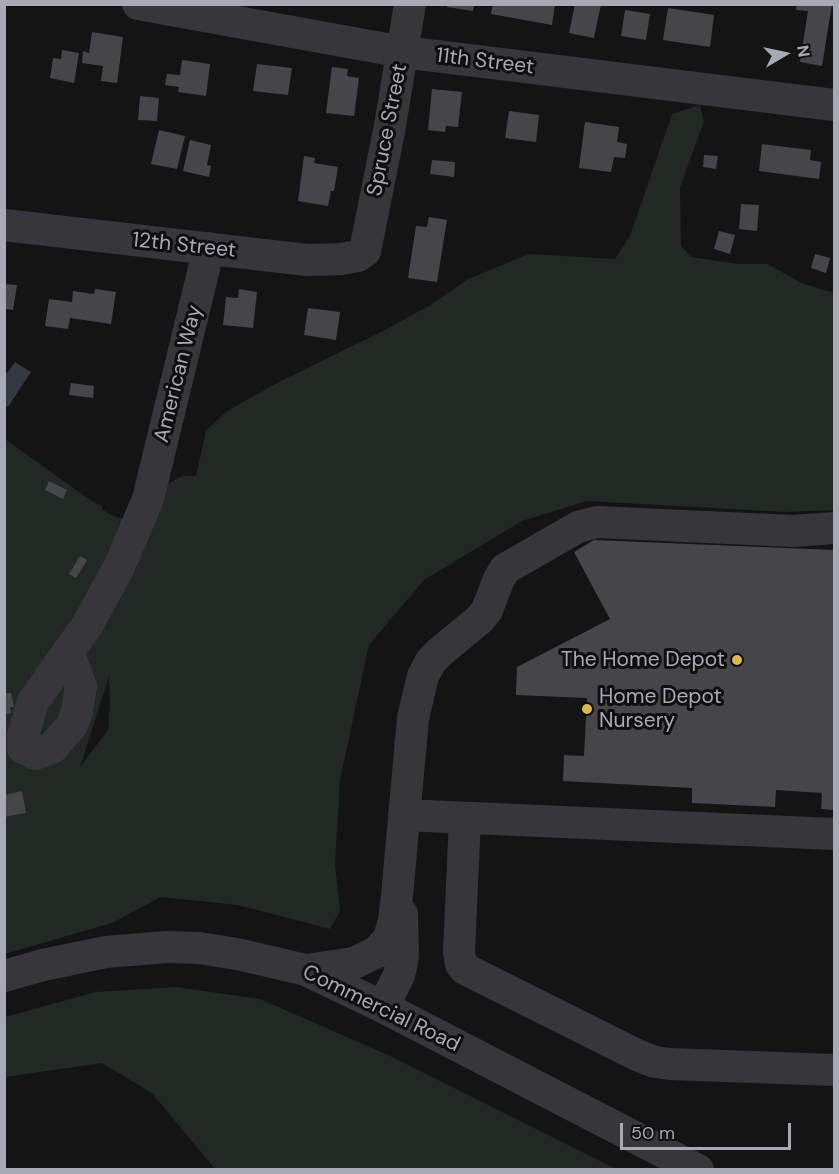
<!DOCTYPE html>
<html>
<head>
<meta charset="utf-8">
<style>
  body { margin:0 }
  #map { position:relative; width:839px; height:1174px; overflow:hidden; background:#141415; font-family:"DM Sans",sans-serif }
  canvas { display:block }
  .frame { position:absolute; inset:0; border:6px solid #a7a9b4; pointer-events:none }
  .north { position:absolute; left:755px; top:24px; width:60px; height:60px; -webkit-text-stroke:4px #0f0f10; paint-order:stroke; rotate:81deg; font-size:16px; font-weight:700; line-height:24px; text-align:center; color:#a7a9b4 }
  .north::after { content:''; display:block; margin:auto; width:21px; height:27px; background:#a7a9b4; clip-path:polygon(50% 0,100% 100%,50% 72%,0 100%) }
  .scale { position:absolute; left:620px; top:1123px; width:171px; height:27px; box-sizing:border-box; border:3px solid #a7a9b4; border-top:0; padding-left:8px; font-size:18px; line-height:21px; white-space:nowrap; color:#a7a9b4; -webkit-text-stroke:4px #0f0f10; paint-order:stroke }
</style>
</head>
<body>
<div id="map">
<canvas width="839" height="1174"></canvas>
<div class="frame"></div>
<div class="north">N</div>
<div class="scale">50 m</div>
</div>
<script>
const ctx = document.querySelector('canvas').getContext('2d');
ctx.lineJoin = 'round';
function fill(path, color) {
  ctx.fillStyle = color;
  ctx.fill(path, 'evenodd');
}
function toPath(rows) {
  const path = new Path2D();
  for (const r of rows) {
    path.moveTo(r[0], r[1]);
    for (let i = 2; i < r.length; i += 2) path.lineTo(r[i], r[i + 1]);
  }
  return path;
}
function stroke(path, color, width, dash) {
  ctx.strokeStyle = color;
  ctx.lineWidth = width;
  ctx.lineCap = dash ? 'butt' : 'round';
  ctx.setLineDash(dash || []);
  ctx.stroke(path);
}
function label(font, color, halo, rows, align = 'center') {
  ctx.font = font + ' "DM Sans",sans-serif';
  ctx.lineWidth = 6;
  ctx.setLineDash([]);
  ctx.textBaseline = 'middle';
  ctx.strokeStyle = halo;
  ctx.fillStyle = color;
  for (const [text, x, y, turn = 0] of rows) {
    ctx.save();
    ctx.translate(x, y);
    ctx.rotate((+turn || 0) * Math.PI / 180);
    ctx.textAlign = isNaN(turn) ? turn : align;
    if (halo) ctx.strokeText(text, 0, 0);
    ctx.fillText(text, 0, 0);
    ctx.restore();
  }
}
fill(toPath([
  [700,105,704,122,680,187,681,246,691,257,737,264,768,264,801,283,834,293,834,510,784,512,587,501,522,521,424,580,369,645,340,780,335,863,340,911,330,929,238,905,161,897,112,923,5,954,5,439,90,500,102,506,102,509,111,515,147,528,168,484,182,476,196,476,206,431,227,411,281,381,385,330,432,304,468,279,529,254,615,259,630,236,672,114],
  [109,676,110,703,108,730,80,767],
  [176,987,260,999,388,1055,616,1169,215,1169,152,1093,102,1063,5,1077,5,1017,96,992]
]), '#222924');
fill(toPath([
  [15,362,31,372,8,407,5,405,5,372,7,373]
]), '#323940');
fill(toPath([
  [448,4,474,4,473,11,447,7],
  [493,4,555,4,552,25,491,14],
  [575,4,601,4,594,38,569,33],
  [797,4,832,4,822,66,800,62,808,11,796,10],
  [668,8,714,15,710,47,663,40],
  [625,10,650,14,646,40,621,36],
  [92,32,123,37,117,83,101,81,103,66,82,63,83,51,89,53],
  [62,50,79,53,74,83,50,78,53,58,61,59],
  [182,60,210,64,206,96,178,92,179,87,165,85,167,74,180,75],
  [257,64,292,68,288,95,253,91],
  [332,67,348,69,347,76,359,78,354,116,326,113],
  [432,89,462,92,458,127,446,126,445,132,428,130],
  [140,96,159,98,157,121,138,120],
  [509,111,539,115,536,142,505,138],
  [585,122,619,127,617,142,627,144,625,158,614,157,611,172,579,168],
  [159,130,185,136,177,169,151,164],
  [190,140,211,145,207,165,211,166,209,177,183,171],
  [762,144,811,150,810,160,821,162,819,179,759,171],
  [704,155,718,156,716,169,703,167],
  [304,156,315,158,314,163,338,167,334,191,331,191,328,206,298,201],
  [432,160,455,162,454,177,430,174],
  [741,204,759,205,757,231,739,229],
  [429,217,447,220,437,282,408,278,416,226,427,227],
  [719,231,735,235,730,254,714,249],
  [815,254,830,258,826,273,811,268],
  [4,284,17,285,13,310,4,309],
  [95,289,116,292,111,324,70,318,68,329,45,326,49,299,72,302,73,291,94,294],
  [239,289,257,292,253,328,223,325,226,297,238,298],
  [308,308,340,312,336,340,304,335],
  [71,383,94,386,93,398,69,395],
  [49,481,67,490,63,499,45,490],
  [594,540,834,550,834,810,821,809,822,793,776,790,775,807,692,803,692,788,563,781,564,755,584,756,587,698,516,695,517,667,610,619,574,552],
  [80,556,87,560,76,578,69,574],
  [4,693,11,693,14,707,10,707,11,713,4,715],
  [22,791,26,813,4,817,4,795]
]), '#46464a');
stroke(toPath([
  [138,4,403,52,834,105],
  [4,225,307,260,341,259,358,256,365,251,390,126,410,4],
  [68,652,81,686,77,711,72,725,52,748,35,754,23,748,23,735,33,702,68,652,88,624,119,567,148,499,209,248],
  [404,815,834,834],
  [465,818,459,952,461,964,465,969,637,1055,655,1062,670,1064,834,1070],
  [306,970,354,963,377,952,389,938,394,921,397,896,413,718,423,676,431,661,440,652,480,619,487,610,499,579,505,569,578,527,597,522,793,531,834,528],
  [4,976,43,965,106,952,166,947,199,948,237,954,306,970,383,1007,698,1170],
  [383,1007,399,975,403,957,402,914]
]), '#37373b', 32);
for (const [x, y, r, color] of [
  [737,660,6,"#dbba46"],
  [587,709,6,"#dbba46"]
]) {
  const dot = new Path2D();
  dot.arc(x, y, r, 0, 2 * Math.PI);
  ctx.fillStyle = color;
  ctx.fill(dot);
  stroke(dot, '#0f0f10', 2);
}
label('21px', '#a7a9b4', '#0f0f10', [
  ["11th Street",485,62,7],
  ["Spruce Street",388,130,-79],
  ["12th Street",184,246,6],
  ["American Way",179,374,-76],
  ["Commercial Road",381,1009,26]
]);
label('21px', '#a7a9b4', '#0f0f10', [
  ["The Home Depot",725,660],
  ["Home Depot",599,697,"left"],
  ["Nursery",599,721,"left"]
], 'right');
</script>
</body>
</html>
